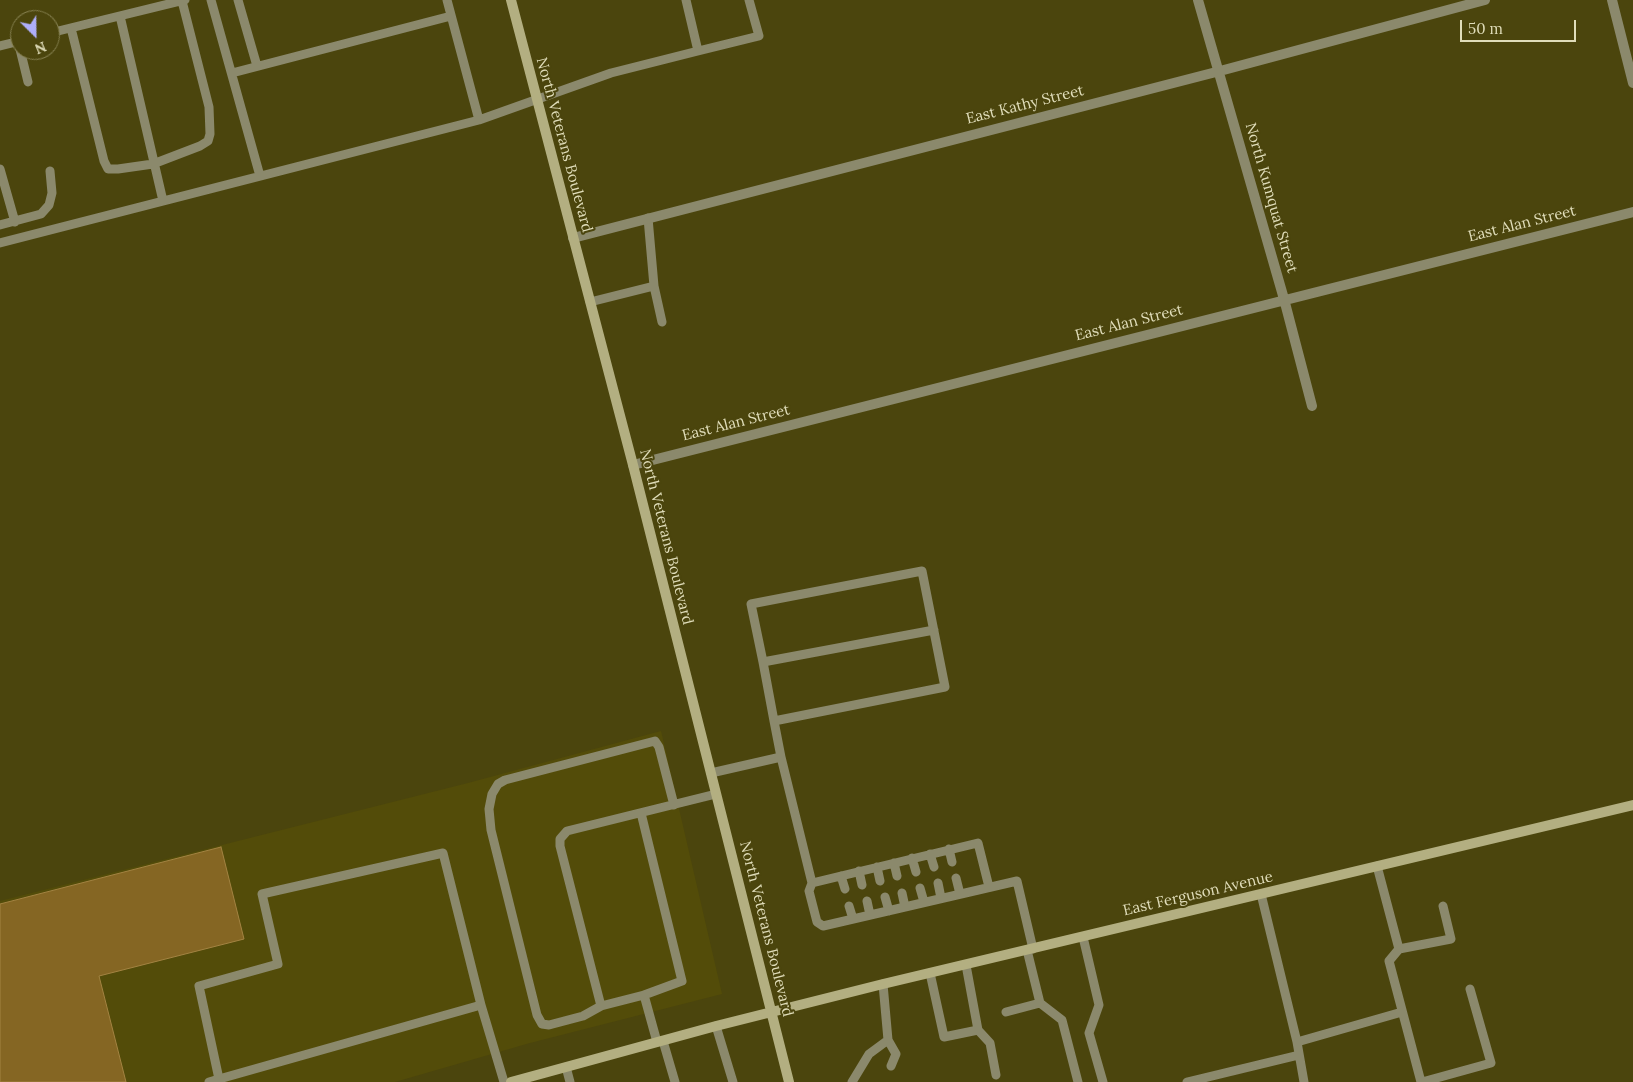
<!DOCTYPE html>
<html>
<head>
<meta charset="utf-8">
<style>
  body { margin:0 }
  #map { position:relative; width:1633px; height:1082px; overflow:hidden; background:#4b450d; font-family:Lora,serif }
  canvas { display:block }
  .north { position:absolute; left:10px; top:10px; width:50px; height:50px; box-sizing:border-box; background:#4b450d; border:1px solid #878252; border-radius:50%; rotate:157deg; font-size:14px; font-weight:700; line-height:20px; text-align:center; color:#e0ddba }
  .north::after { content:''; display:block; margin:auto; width:18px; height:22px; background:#aeaefb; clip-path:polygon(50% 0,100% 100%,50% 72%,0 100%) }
  .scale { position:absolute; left:1460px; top:20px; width:116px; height:22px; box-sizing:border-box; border:2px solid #e0ddba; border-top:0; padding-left:6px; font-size:15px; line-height:18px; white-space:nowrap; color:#e0ddba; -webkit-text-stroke:4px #4b450d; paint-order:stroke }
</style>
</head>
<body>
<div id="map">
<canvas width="1633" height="1082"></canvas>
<div class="north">N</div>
<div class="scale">50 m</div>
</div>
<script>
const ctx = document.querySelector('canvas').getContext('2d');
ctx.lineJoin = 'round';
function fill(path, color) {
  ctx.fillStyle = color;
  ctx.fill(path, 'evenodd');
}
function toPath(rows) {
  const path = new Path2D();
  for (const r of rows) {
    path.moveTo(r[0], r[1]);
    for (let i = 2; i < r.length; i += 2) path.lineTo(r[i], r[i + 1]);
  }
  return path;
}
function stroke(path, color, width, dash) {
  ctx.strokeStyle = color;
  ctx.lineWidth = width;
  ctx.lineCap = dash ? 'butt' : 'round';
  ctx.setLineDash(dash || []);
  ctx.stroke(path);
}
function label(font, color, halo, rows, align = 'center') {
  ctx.font = font + ' Lora,serif';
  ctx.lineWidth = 4;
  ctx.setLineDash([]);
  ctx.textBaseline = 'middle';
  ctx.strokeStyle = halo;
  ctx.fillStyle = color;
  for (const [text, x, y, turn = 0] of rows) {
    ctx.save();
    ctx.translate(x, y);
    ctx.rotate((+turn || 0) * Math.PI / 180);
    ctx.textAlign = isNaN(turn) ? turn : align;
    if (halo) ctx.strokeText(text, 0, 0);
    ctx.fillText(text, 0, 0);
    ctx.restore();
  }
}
fill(toPath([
  [661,731,722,994,530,1043,395,1082,0,1082,0,901,468,783]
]), '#534c09');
const building = toPath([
  [221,847,244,939,99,976,126,1082,0,1082,0,904,221,847]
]);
fill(building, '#856623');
stroke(building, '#a38342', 1);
stroke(toPath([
  [211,0,260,176],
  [238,0,257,66],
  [447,0,479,120],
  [686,0,698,51,759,36,749,0],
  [120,16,163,201],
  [71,28,104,161,108,169,118,169,153,164,200,146,208,141,210,134,209,107,182,1],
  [50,33,185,0],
  [18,41,28,82],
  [0,46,20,41],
  [232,73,451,16],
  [0,169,15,222],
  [648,218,654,286,662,322],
  [0,225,41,214,49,205,52,193,50,171],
  [0,243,479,120,611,73,698,51],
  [590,302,654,286],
  [763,662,934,630],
  [774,721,945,687,922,571,751,604,763,662,774,721,781,757],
  [711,773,781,757,812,883,809,891,817,922,823,926,1017,881,1033,949],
  [641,813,682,981,644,995],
  [949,849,952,862],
  [930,854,934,867],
  [912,858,916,872],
  [894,863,897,876],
  [1377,866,1399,949,1389,961,1421,1082],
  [877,867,880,881],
  [859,871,862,885],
  [841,876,845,889],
  [956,878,960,894],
  [812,883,978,843,989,887],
  [938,883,941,898],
  [920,888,924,902],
  [902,893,905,907],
  [1261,894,1297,1042],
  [885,897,889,911],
  [867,901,870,915],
  [849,906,853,919],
  [1083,937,1099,1005,1089,1033,1103,1082],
  [1399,949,1451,939,1443,906],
  [966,965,978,1030,990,1043,996,1075],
  [930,973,944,1037,978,1030],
  [1040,1003,1062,1020,1078,1082],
  [601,1006,583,1016,549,1025,542,1024,537,1015,491,830,489,809,492,794,498,784,505,780,655,741,659,747,674,805],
  [1006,1012,1040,1003,1027,950],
  [716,1026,733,1082],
  [888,1040,896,1054,891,1066],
  [663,1041,675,1082],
  [657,1042,644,995,601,1006,560,846,560,839,567,831,716,794],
  [566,1067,570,1082],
  [219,1079,481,1005],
  [209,1082,219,1079,199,986,278,964,262,894,443,853,481,1005,504,1082],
  [852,1082,869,1054,888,1040,883,984],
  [1187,1082,1299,1055],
  [1304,1082,1297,1042,1402,1012],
  [1422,1082,1491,1063,1470,989]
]), '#8b896c', 9);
stroke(toPath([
  [1198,0,1284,299,1312,406],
  [1612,0,1633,83],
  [573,238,1220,71,1485,0],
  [633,465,1633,212]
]), '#8b896c', 10);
stroke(toPath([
  [511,0,633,465,789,1082],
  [511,1082,716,1026,883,984,1633,805]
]), '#b3af81', 10);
label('15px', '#e0ddba', '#4b450d', [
  ["East Kathy Street",1025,105,-14],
  ["North Veterans Boulevard",564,145,75],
  ["North Kumquat Street",1271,198,74],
  ["East Alan Street",1522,224,-14],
  ["East Alan Street",1129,323,-14],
  ["East Alan Street",736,423,-14],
  ["North Veterans Boulevard",666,537,76],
  ["East Ferguson Avenue",1198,894,-13],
  ["North Veterans Boulevard",766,929,76]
]);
</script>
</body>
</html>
